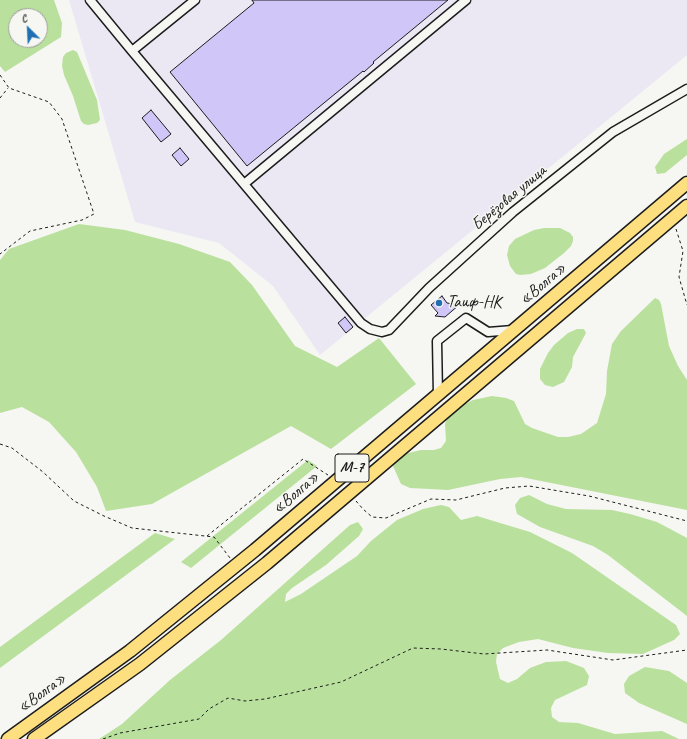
<!DOCTYPE html>
<html>
<head>
<meta charset="utf-8">
<style>
  body { margin:0 }
  #map { position:relative; width:687px; height:739px; overflow:hidden; background:#f6f6f2; font-family:Caveat,sans-serif }
  canvas { display:block }
  .north { position:absolute; left:8px; top:8px; width:40px; height:40px; box-sizing:border-box; background:#f6f6f2; border:1px solid #9f9f9c; border-radius:50%; rotate:336deg; font-size:11px; font-weight:700; line-height:16px; text-align:center; color:#1c1c1c }
  .north::after { content:''; display:block; margin:auto; width:14px; height:18px; background:#1f6fb2; clip-path:polygon(50% 0,100% 100%,50% 72%,0 100%) }
</style>
</head>
<body>
<div id="map">
<canvas width="687" height="739"></canvas>
<div class="north">С</div>
</div>
<script>
const ctx = document.querySelector('canvas').getContext('2d');
ctx.lineJoin = 'round';
function fill(path, color) {
  ctx.fillStyle = color;
  ctx.fill(path, 'evenodd');
}
function toPath(rows) {
  const path = new Path2D();
  for (const r of rows) {
    path.moveTo(r[0], r[1]);
    for (let i = 2; i < r.length; i += 2) path.lineTo(r[i], r[i + 1]);
  }
  return path;
}
function stroke(path, color, width, dash) {
  ctx.strokeStyle = color;
  ctx.lineWidth = width;
  ctx.lineCap = dash ? 'butt' : 'round';
  ctx.setLineDash(dash || []);
  ctx.stroke(path);
}
function label(font, color, halo, rows, align = 'center') {
  ctx.font = font + ' Caveat,sans-serif';
  ctx.lineWidth = 3;
  ctx.setLineDash([]);
  ctx.textBaseline = 'middle';
  ctx.strokeStyle = halo;
  ctx.fillStyle = color;
  for (const [text, x, y, turn = 0] of rows) {
    ctx.save();
    ctx.translate(x, y);
    ctx.rotate((+turn || 0) * Math.PI / 180);
    ctx.textAlign = isNaN(turn) ? turn : align;
    if (halo) ctx.strokeText(text, 0, 0);
    ctx.fillText(text, 0, 0);
    ctx.restore();
  }
}
fill(toPath([
  [69,0,687,0,687,55,320,355,273,286,219,243,135,222]
]), '#ebe8f4');
fill(toPath([
  [0,0,54,0,62,23,61,37,5,72,0,66],
  [16,16,40,16,40,40,16,40],
  [73,50,77,52,97,100,100,120,97,123,88,125,84,124,81,121,73,96,64,75,62,66,63,57,66,53],
  [687,139,687,155,665,173,657,174,655,167,664,154],
  [79,224,125,230,179,244,230,262,252,285,295,346,337,367,379,338,416,384,331,449,291,426,152,504,106,511,97,487,76,452,49,422,22,407,0,413,0,260,9,249],
  [544,228,560,228,570,233,573,237,573,241,571,246,564,253,545,268,531,274,520,275,516,274,510,266,507,255,509,246,515,239,534,230],
  [655,298,659,300,661,304,669,346,678,366,687,380,687,510,521,477,500,479,448,490,410,488,401,484,393,466,393,463,404,454,421,450,434,450,441,448,446,441,445,424,447,419,459,407,473,400,492,396,506,398,514,401,525,424,532,428,558,437,568,437,581,434,597,423,606,394,607,371,612,344,621,331],
  [577,329,584,329,586,333,573,357,572,367,564,382,553,387,545,385,540,379,540,369,548,353,554,345,568,333],
  [308,460,317,466,191,568,181,562],
  [529,495,547,504,566,509,612,510,630,514,657,522,687,538,687,616,608,555,593,546,540,527,517,514,515,505,520,498],
  [441,505,449,507,461,520,477,516,530,532,572,553,676,625,680,634,674,640,643,654,608,653,573,648,538,639,519,642,503,648,497,654,496,662,500,679,508,683,517,679,530,668,546,662,566,661,584,668,589,676,587,685,555,700,551,708,552,717,559,722,578,723,615,734,662,731,679,739,99,739,122,724,170,680,221,640,350,525,358,522,363,529,359,536,326,565,292,588,286,594,285,602,301,594,357,556,371,541,397,520,423,509],
  [155,533,175,539,0,668,0,647],
  [645,667,669,671,687,683,687,724,639,703,625,693,624,684,629,676]
]), '#b9e19d');
const building = toPath([
  [252,0,448,0,373,62,374,63,364,72,363,71,247,166,170,72,254,3,252,0],
  [151,110,171,134,161,142,142,118,151,110],
  [180,148,189,159,181,166,172,155,180,148],
  [442,296,447,303,459,305,445,317,435,316,438,313,431,305,442,296],
  [345,317,353,327,346,333,338,323,345,317]
]);
fill(building, '#d1c6f8');
stroke(building, '#1c1c1c', 1);
const minor = toPath([
  [90,0,132,51],
  [195,0,132,51,361,323,370,329,382,332,389,330,429,288,513,212,613,132,687,89],
  [244,184,466,0],
  [438,395,437,341,466,318,488,332,513,330]
]);
const highway = toPath([
  [8,739,130,651,255,550,687,183],
  [34,739,140,664,267,563,687,206]
]);
stroke(minor, '#1c1c1c', 11);
stroke(highway, '#1c1c1c', 15);
stroke(toPath([
  [0,75,9,88,49,102,62,119,94,214,82,220,30,231,0,254],
  [0,98,8,88],
  [676,229,683,251,679,277,687,305],
  [0,444,12,448,43,472,74,501,104,516,132,528,214,537,230,558],
  [356,501,363,509,372,517,386,518,431,499,456,500,505,488,529,486,589,496,687,521],
  [207,536,303,459,328,475],
  [103,739,120,733,199,719,209,709,228,698,245,701,265,699,341,682,413,648,441,649,484,654,547,650,613,660,687,650]
]), '#1c1c1c', 1, [3, 3]);
stroke(minor, '#f6f6f2', 8);
stroke(highway, '#fedf80', 12);
for (const [x, y, r, color] of [
  [439,303,4,"#1f6fb2"]
]) {
  const dot = new Path2D();
  dot.arc(x, y, r, 0, 2 * Math.PI);
  ctx.fillStyle = color;
  ctx.fill(dot);
  stroke(dot, '#f6f6f2', 1.5);
}
for (const [x, y, w] of [
  [352,468,34]
]) {
  const box = new Path2D();
  box.roundRect(x - w / 2, y - 14, w, 28, 3);
  ctx.fillStyle = '#f6f6f2';
  ctx.fill(box);
  stroke(box, '#1c1c1c', 1);
}
label('bold 16px', '#1c1c1c', null, [
  ["М-7",352,468]
]);
label('17px', '#1c1c1c', '#f6f6f2', [
  ["Берёзовая улица",509,198,-40],
  ["«Волга»",543,284,-40],
  ["«Волга»",296,493,-40],
  ["«Волга»",42,693,-36]
]);
label('17px', '#1c1c1c', '#f6f6f2', [
  ["Таиф-НК",447,303]
], 'left');
</script>
</body>
</html>
